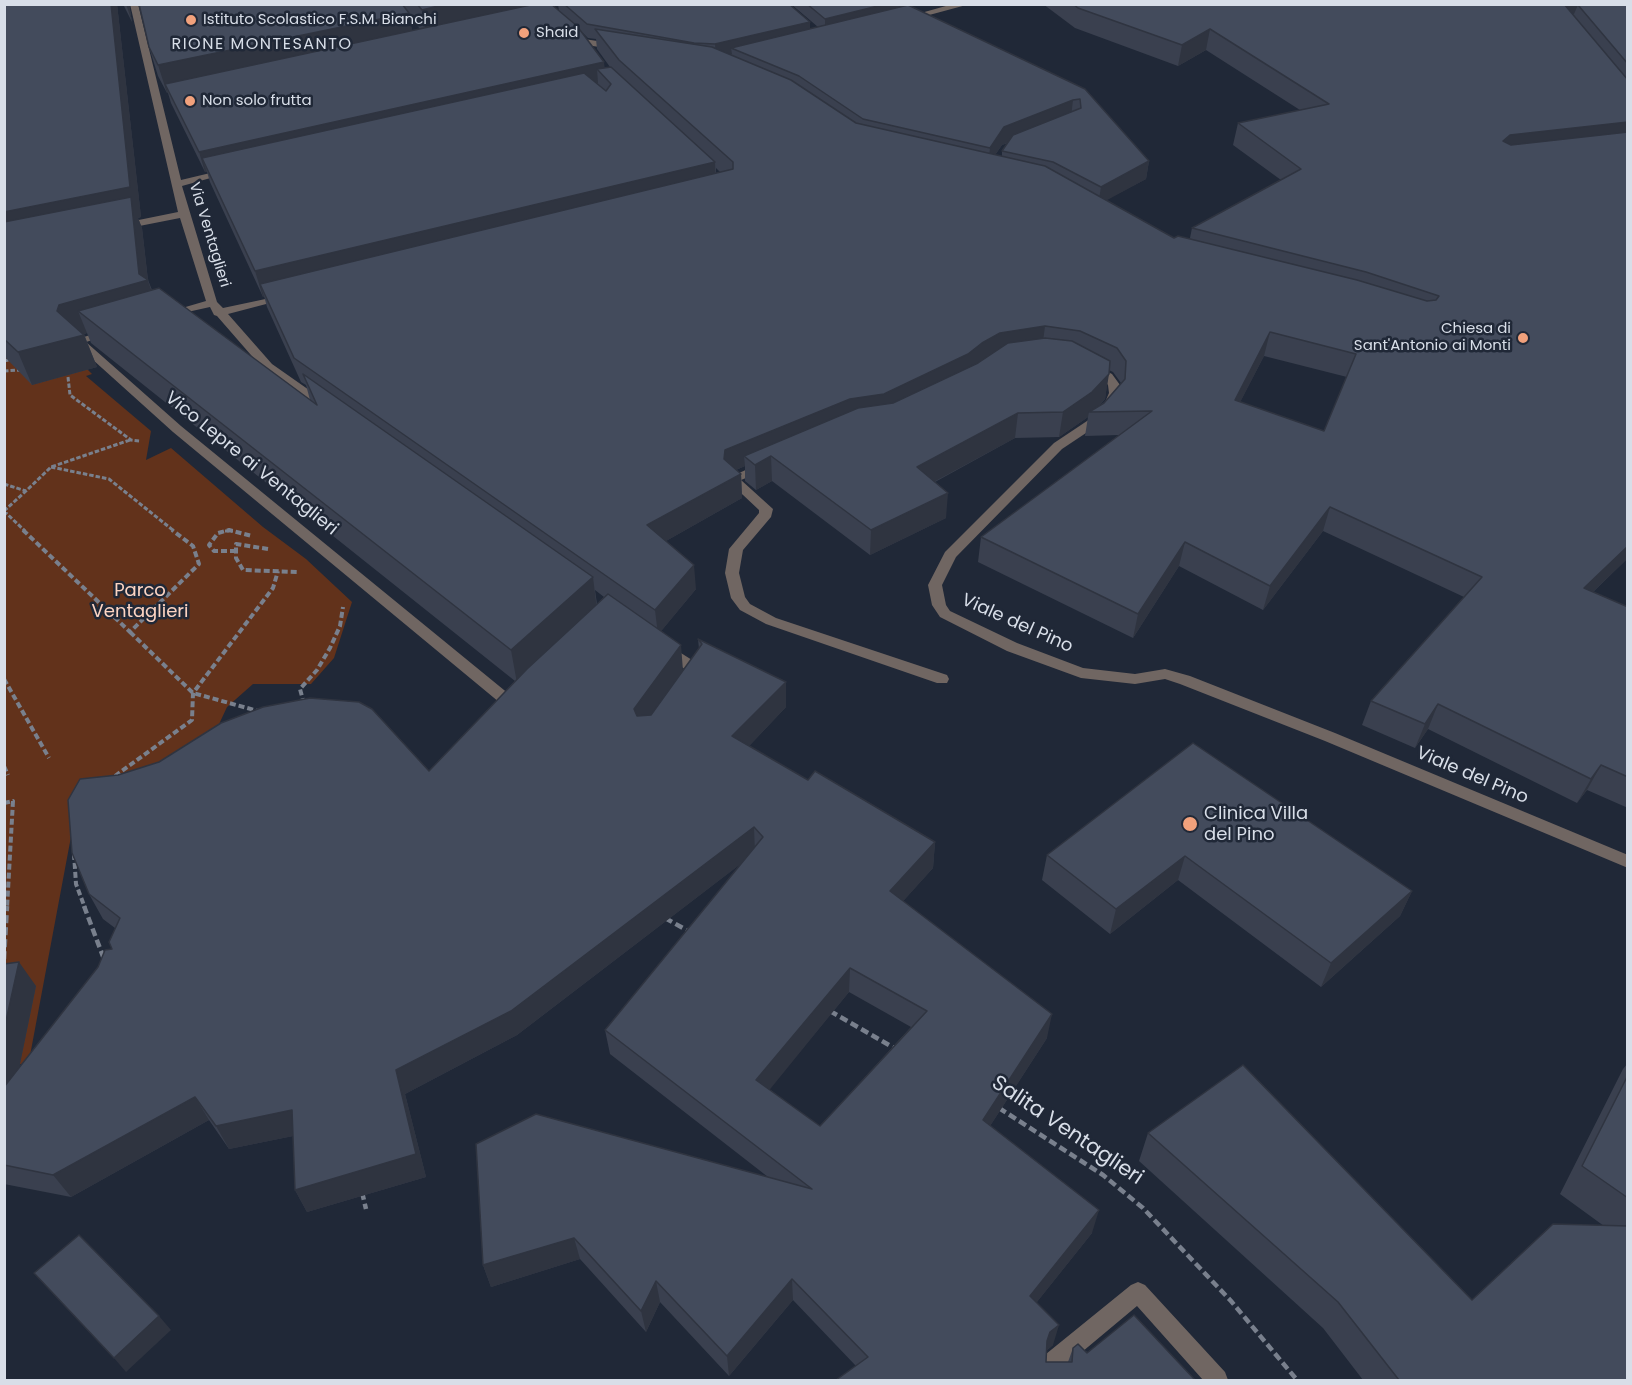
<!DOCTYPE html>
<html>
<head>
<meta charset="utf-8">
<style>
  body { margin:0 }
  #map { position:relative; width:1632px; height:1385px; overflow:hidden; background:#202837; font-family:Poppins,sans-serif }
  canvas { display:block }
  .frame { position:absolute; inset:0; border:6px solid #d8dee8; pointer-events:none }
</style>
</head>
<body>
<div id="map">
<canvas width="1632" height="1385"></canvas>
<div class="frame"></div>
</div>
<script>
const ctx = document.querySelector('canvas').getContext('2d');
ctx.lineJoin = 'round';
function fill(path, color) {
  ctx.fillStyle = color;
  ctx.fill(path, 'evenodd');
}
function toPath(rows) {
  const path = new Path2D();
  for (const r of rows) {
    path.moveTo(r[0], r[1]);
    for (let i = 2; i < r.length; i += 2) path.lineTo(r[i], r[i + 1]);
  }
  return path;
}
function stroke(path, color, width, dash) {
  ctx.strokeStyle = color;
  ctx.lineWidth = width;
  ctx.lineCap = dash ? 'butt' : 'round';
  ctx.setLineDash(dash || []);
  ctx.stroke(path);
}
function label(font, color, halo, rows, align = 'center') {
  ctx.font = font + ' Poppins,sans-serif';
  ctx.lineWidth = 5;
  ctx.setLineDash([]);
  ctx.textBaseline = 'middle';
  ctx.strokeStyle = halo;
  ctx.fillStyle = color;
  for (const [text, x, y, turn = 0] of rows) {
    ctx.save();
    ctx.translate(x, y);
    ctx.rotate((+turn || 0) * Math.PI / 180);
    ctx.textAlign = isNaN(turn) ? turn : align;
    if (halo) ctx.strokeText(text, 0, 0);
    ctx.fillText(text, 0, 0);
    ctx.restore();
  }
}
fill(toPath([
  [64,346,92,374,86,376,151,431,146,460,171,448,263,527,306,559,352,602,334,658,311,684,253,684,227,707,214,735,73,826,29,1061,5,1070,5,351]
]), '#62321b');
stroke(toPath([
  [4,361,13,359],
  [4,371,21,370],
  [68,377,70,395,131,440,140,441],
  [51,467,109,479,174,531],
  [4,484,26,491,51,467,130,440],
  [4,511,25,531],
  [4,511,26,491],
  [225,531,233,531]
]), '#79808d', 3, [4.5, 2]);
stroke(toPath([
  [23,530,130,632,199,564,193,546,172,530],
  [268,549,236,544,236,558,243,570,297,572],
  [236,551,214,551,209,545,218,533,229,530,252,536],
  [130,632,193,693,258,711],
  [4,679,49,758],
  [304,704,300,689,317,670,330,648,340,626,343,607],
  [4,766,8,775],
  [115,776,192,720,193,693,273,588,278,571],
  [4,803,13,801,7,908],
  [74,854,76,884,85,908]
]), '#79808d', 4, [6, 3]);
stroke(toPath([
  [84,906,104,959],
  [665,918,690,932],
  [4,959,7,906],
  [830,1011,896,1049],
  [999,1108,1103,1175,1143,1208,1231,1301,1297,1380],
  [362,1192,366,1209]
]), '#79808d', 4.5, [8, 4]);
fill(toPath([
  [130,4,138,4,181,180,227,169,232,172,182,186,217,302,223,308,289,294,289,298,228,314,272,364,329,404,329,410,321,410,264,370,217,316,214,315,210,307,165,317,165,313,206,301,180,218,119,230,114,227,119,224,178,212,130,4],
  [953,4,970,4,907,21,903,18,953,4],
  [584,39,617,44,621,47,617,50,581,44,581,40,584,39],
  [108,329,114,332,112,334,86,342,181,426,515,699,518,703,515,707,505,707,173,432,72,341,108,329],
  [1090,363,1112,374,1120,385,1121,393,1115,408,1098,425,1062,449,956,557,942,585,946,605,950,611,1017,643,1083,668,1135,674,1165,669,1190,676,1335,733,1628,855,1628,868,1325,741,1180,684,1165,679,1135,684,1081,678,1007,651,940,617,932,605,928,585,945,552,1054,443,1090,419,1103,407,1109,393,1108,385,1104,380,1086,370,1086,364,1090,363],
  [763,462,768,463,769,466,768,469,741,480,773,509,771,517,743,550,739,573,745,597,750,604,776,618,947,675,949,679,947,683,937,683,766,624,740,610,731,598,725,573,729,549,759,513,759,510,726,479,763,462],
  [665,643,700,665,702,669,694,682,684,682,682,678,686,670,660,652,658,648,665,643],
  [1138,1282,1145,1285,1225,1372,1228,1380,1203,1380,1137,1306,1064,1367,1064,1380,1042,1380,1043,1362,1046,1354,1131,1285,1138,1282]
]), '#706662');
fill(toPath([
  [4,4,117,4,141,217,138,218,142,228,148,280,152,290,310,400,306,385,301,382,267,307,264,296,263,297,210,182,207,172,205,172,171,103,168,93,167,93,158,76,149,47,139,4,533,4,559,11,558,4,789,4,810,22,810,29,818,27,791,4,900,4,898,8,1085,89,1149,161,1146,179,1106,200,1174,238,1190,238,1192,228,1281,180,1233,145,1238,123,1300,110,1206,50,1178,66,1075,28,1043,4,1628,4,1628,558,1593,592,1628,607,1628,808,1587,790,1577,803,1428,729,1415,748,1362,725,1371,701,1464,597,1323,531,1263,610,1179,566,1133,638,978,562,981,537,1119,435,1085,436,1088,417,1059,437,1015,438,935,482,946,518,870,555,772,481,756,490,745,481,745,466,736,470,741,474,742,498,666,541,696,589,661,631,683,671,699,649,698,639,786,682,786,707,749,746,808,780,935,842,933,868,903,901,1047,1038,990,1126,1092,1233,1036,1303,1053,1345,1046,1351,1046,1362,1068,1362,1073,1348,1195,1380,856,1366,793,1300,729,1376,660,1302,646,1332,580,1259,491,1287,483,1265,768,1177,610,1054,605,1030,743,862,517,1035,405,1094,426,1177,307,1212,295,1190,293,1136,229,1149,209,1120,71,1197,4,1184,4,964,36,986,19,1068,112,949,115,928,103,919,89,894,429,771,515,681,91,343,87,333,84,334,97,367,32,385,4,356],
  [409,16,420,29,412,31],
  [582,32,588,38,596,39,597,49,610,67,605,68],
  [1008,143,1002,151,1002,156,995,155,1002,145],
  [716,168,720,172,716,173],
  [1264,356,1347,377,1324,431,1240,402],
  [1109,370,1113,372,1121,383,1104,403,1099,406,1105,399],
  [595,590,604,597,597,604],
  [849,992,911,1027,820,1126,769,1089],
  [123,4,129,4,132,22],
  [1193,743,1412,891,1400,916,1321,987,1178,880,1110,934,1042,880,1047,855],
  [1628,1063,1628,1380,1363,1380,1323,1328,1139,1161,1148,1133,1472,1300,1604,1226,1560,1194,1623,1069]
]), '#3a404f');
fill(toPath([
  [111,4,117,4,141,217,138,218,142,228,148,281,159,312,78,311,87,333,72,338,84,335,97,367,32,385,18,352,4,246,4,212],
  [126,4,129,4,132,22],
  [446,4,533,4,427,38,422,10],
  [886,4,900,4,895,16,825,33,825,19],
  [1559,4,1602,4,1578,5,1574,14,1560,16],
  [409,13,414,41,165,84,168,93,167,93,158,65],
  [810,22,810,36,731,48,732,54,716,58,715,44],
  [1210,29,1206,50,1178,66,1182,45],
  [604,62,606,79,597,69,598,83,209,171,202,158,207,172,205,172,199,152],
  [1073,100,1071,117,1002,145,988,165,990,148,1004,127],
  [1628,122,1628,143,1503,157,1503,141,1510,135],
  [1149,161,1146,179,1098,205,1101,187],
  [715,162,716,186,260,284,264,296,263,297,255,271],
  [1045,326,1042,350,966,378,744,456,745,466,726,474,741,474,742,498,650,550,647,525,724,459,725,450,982,343,1000,333],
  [1270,332,1264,356,1229,424,1235,400],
  [1109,374,1105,399,1093,412,1089,412,1088,417,1059,437,1063,412],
  [1018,413,1015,438,915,492,917,467],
  [771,456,772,481,756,490,755,465],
  [948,493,946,518,870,555,871,530],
  [1330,507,1323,531,1263,610,1270,586],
  [1185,542,1179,566,1133,638,1138,614],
  [1628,546,1628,558,1572,612,1584,588],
  [694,565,696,589,658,635,655,610],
  [593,577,597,610,517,683,511,650],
  [681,645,683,671,637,735,634,709],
  [786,682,786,707,734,762,732,736],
  [1438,704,1428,729,1415,748,1425,724],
  [1601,765,1587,790,1577,803,1591,779],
  [754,827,755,853,517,1035,405,1094,426,1177,307,1212,295,1190,396,1070],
  [935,842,933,868,889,917,890,891],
  [1185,856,1178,880,1110,934,1116,909],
  [1412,891,1400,916,1321,987,1331,963],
  [19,962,36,986,6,1132,4,1130,4,1030],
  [850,968,849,992,758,1104,756,1080],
  [1052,1014,1047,1038,979,1143,983,1120],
  [195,1097,209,1120,71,1197,53,1175],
  [292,1110,303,1134,229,1149,216,1126],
  [1099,1210,1092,1233,1025,1317,1030,1296],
  [574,1238,580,1259,491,1287,483,1265],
  [792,1279,793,1300,729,1376,727,1356],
  [656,1281,660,1302,646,1332,641,1311],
  [159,1316,171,1330,126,1372,114,1358],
  [1059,1325,1053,1345,1045,1352,1047,1341,1050,1332]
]), '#2f3440');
const building = toPath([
  [4,4,111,4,130,187,4,212,4,4],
  [139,4,402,4,409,13,158,65,149,47,139,4],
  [417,4,446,4,422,10,417,4],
  [535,4,551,4,577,26,604,62,199,152,165,84,535,4],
  [564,4,789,4,810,22,715,44,694,43,587,24,564,4],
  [807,4,886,4,825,19,807,4],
  [1073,4,1564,4,1628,80,1628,122,1510,135,1503,141,1511,145,1628,132,1628,546,1584,588,1628,607,1628,777,1601,765,1591,779,1438,704,1425,724,1371,701,1482,577,1330,507,1270,586,1185,542,1138,614,981,537,1152,411,1089,412,1104,403,1125,379,1126,361,1117,348,1080,331,1045,326,1000,333,982,343,968,354,884,394,850,399,725,450,724,459,741,474,647,525,694,565,655,610,294,358,260,284,733,169,733,162,619,60,595,29,712,47,791,80,856,123,1045,166,1174,238,1178,236,1357,280,1427,301,1436,300,1439,296,1366,272,1192,228,1301,169,1238,123,1329,104,1210,29,1182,45,1078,8,1073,4],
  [1270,332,1356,354,1324,431,1235,400,1270,332],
  [1626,4,1628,6,1628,64,1578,5,1626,4],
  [908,5,1085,89,1149,161,1101,187,1053,162,1002,151,1013,135,1081,108,1080,99,1073,100,1004,127,990,148,863,119,799,76,731,48,908,5],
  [611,67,715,162,255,271,202,158,584,73,606,91,611,84,597,69,611,67],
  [131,197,139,274,148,280,59,305,57,311,84,335,18,352,4,339,4,222,131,197],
  [159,288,317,405,303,374,593,577,511,650,78,311,159,288],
  [1045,338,1072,341,1110,361,1109,374,1092,392,1063,412,1018,413,917,467,948,493,871,530,771,456,755,465,744,456,858,408,893,403,978,363,1008,343,1045,338],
  [608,594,681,645,634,709,637,716,651,715,702,644,698,639,786,682,732,736,808,780,815,771,935,842,890,891,1052,1014,983,1120,1099,1210,1030,1296,1059,1325,1050,1332,1047,1341,1046,1362,1072,1362,1073,1348,1078,1344,1087,1353,1134,1315,1195,1380,836,1380,868,1357,792,1279,727,1356,656,1281,641,1311,574,1238,483,1265,476,1144,536,1114,812,1189,605,1030,763,837,754,827,511,1011,396,1070,416,1154,295,1190,292,1110,216,1126,195,1097,53,1175,4,1165,4,1087,98,967,105,950,112,949,109,942,120,918,89,894,72,853,68,800,80,779,118,775,159,762,221,723,263,707,310,698,359,702,372,709,429,771,527,669,608,594],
  [850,968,927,1011,820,1126,756,1080,850,968],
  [1193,743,1412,891,1331,963,1185,856,1116,909,1047,855,1193,743],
  [19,962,4,1030,4,964,19,962],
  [1243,1065,1472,1300,1553,1224,1628,1226,1628,1380,1399,1380,1338,1302,1148,1133,1243,1065],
  [1628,1075,1628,1198,1582,1166,1628,1075],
  [79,1235,159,1316,114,1358,34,1273,79,1235]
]);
fill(building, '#434b5c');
stroke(building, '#2f3440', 1.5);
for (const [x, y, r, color] of [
  [191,20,6,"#f1a17c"],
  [524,33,6,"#f1a17c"],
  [190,101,6,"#f1a17c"],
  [1523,338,6,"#f1a17c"],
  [1190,824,8,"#f1a17c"]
]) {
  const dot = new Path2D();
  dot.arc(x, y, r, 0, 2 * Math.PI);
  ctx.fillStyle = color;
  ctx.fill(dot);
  stroke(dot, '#202837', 2);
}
label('15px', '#d8dee8', '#202837', [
  ["Istituto Scolastico F.S.M. Bianchi",203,20],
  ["Shaid",536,33],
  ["Non solo frutta",202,101],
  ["Chiesa di",1511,329,"right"],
  ["Sant'Antonio ai Monti",1511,346,"right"]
], 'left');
label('15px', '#d8dee8', '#202837', [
  ["Via Ventaglieri",209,235,73]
]);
ctx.letterSpacing = '1.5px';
label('16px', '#d8dee8', '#202837', [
  ["RIONE MONTESANTO",262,45]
]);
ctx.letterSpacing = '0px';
label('18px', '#d8dee8', '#202837', [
  ["Vico Lepre ai Ventaglieri",251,464,39],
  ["Viale del Pino",1017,624,24],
  ["Viale del Pino",1472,776,23]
]);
label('18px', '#fdd4c2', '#202837', [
  ["Parco",140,591],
  ["Ventaglieri",140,612]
]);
label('18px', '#d8dee8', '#202837', [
  ["Clinica Villa",1204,814],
  ["del Pino",1204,835]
], 'left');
label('21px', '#d8dee8', '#202837', [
  ["Salita Ventaglieri",1067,1131,34]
]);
</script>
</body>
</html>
